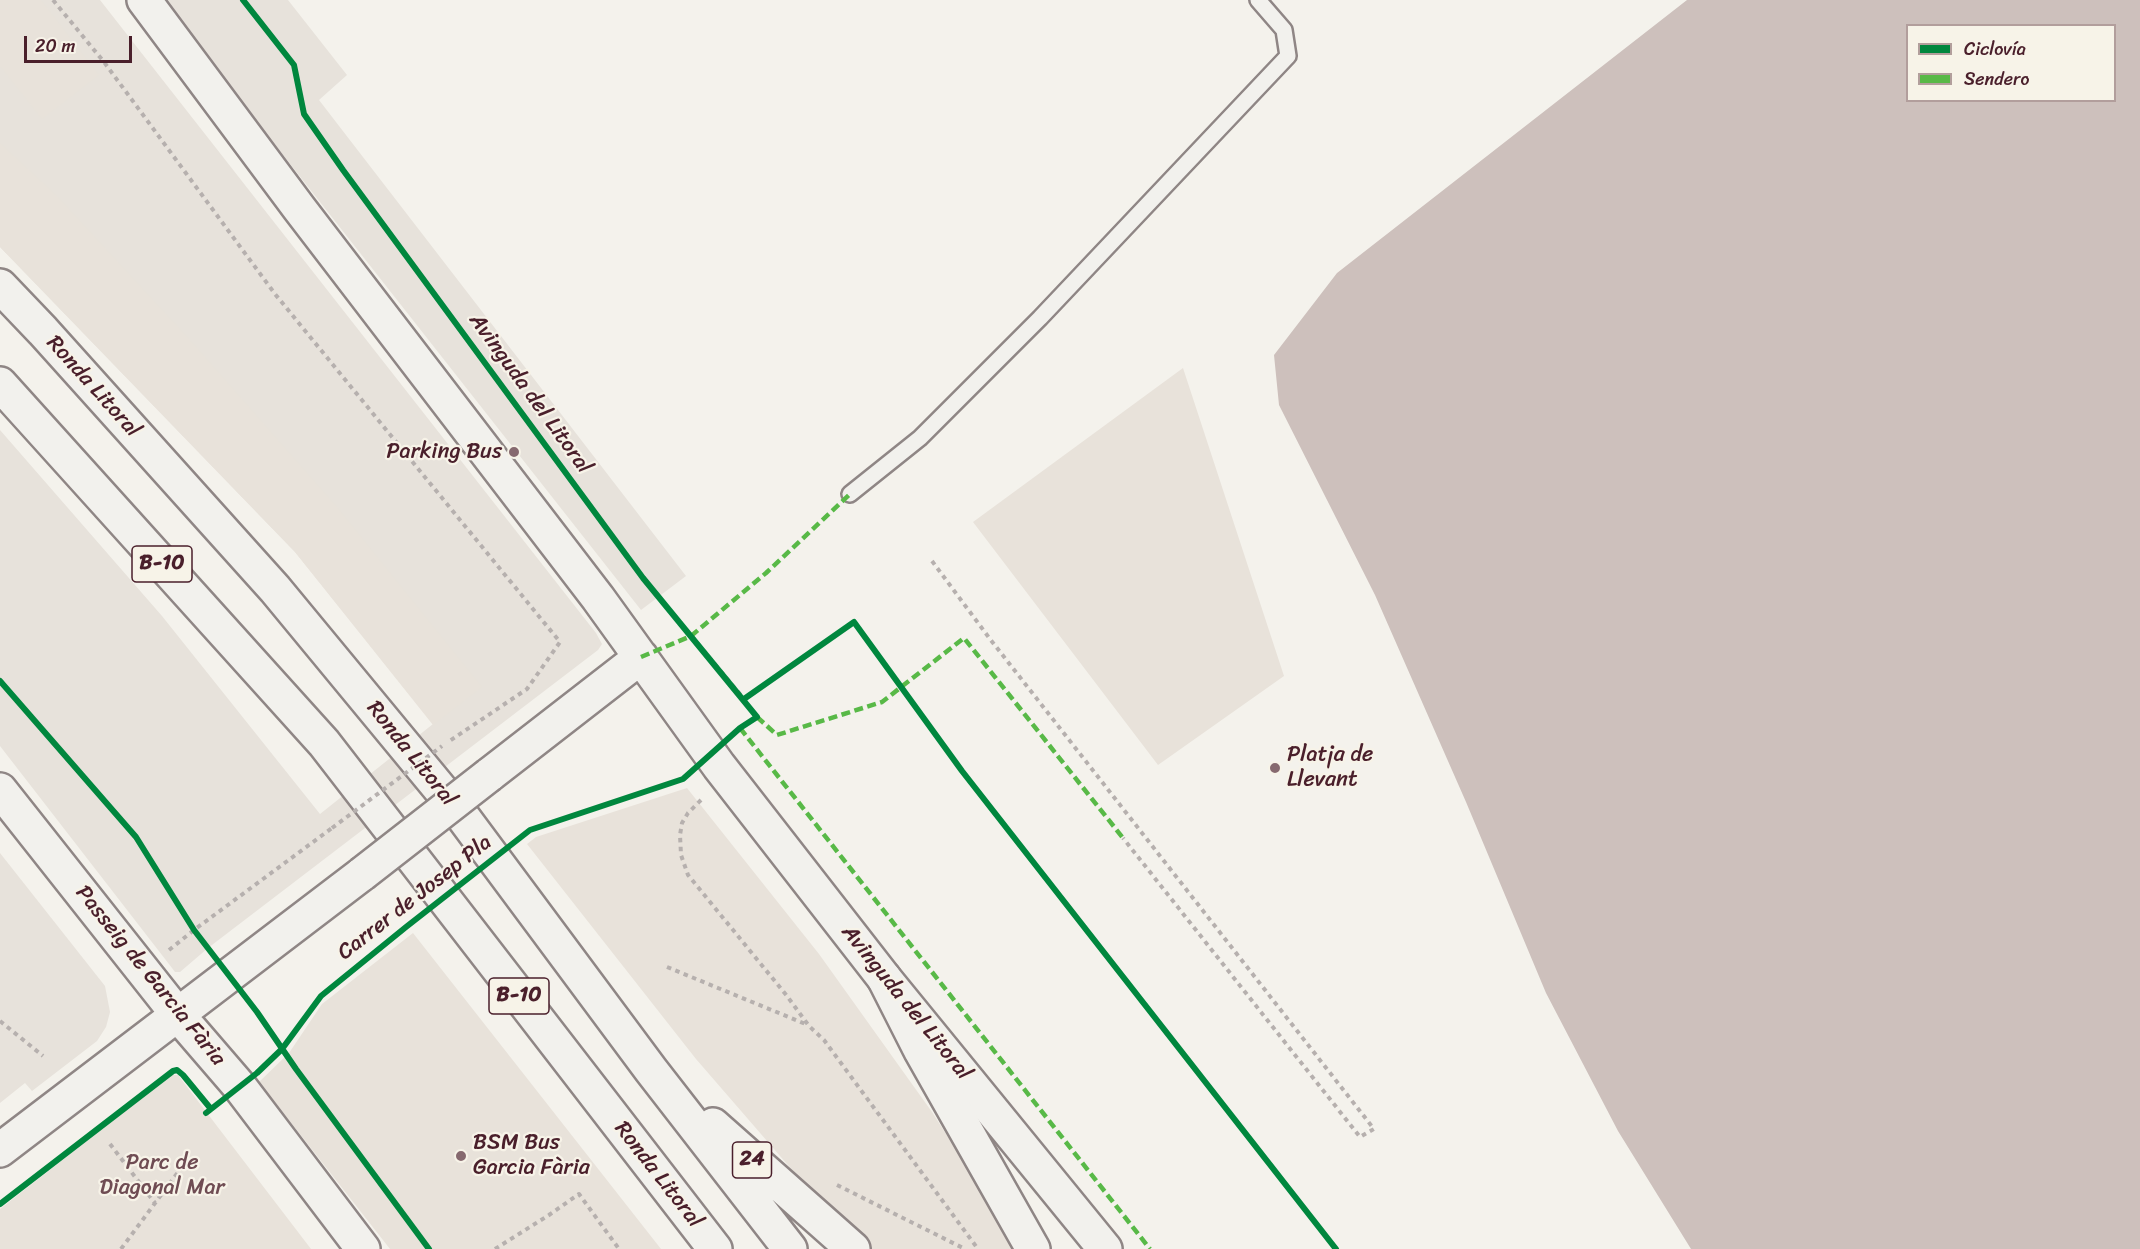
<!DOCTYPE html>
<html>
<head>
<meta charset="utf-8">
<style>
  body { margin:0 }
  #map { position:relative; width:2140px; height:1249px; overflow:hidden; background:#f4f2ec; font-family:Sriracha,sans-serif }
  canvas { display:block }
  .legend { position:absolute; left:1906px; top:24px; width:210px; height:78px; box-sizing:border-box; background:#f7f3e8; border:2px solid #b29e9c; margin:0; padding:8px 10px; list-style:none; font-size:18px; color:#4a1f2b }
  .legend li { display:flex; align-items:center; gap:12px; height:30px }
  .legend b { width:30px; border:2px solid #b29e9c }
  .scale { position:absolute; left:24px; top:36px; width:108px; height:27px; box-sizing:border-box; border:3px solid #4a1f2b; border-top:0; padding-left:8px; font-size:18px; line-height:21px; white-space:nowrap; color:#4a1f2b; -webkit-text-stroke:4px #f7f3e8; paint-order:stroke }
</style>
</head>
<body>
<div id="map">
<canvas width="2140" height="1249"></canvas>
<ul class="legend">
<li><b style="height:8px;background:#00873e"></b>Ciclovía</li>
<li><b style="height:8px;background:#58b947"></b>Sendero</li>
</ul>
<div class="scale">20 m</div>
</div>
<script>
const ctx = document.querySelector('canvas').getContext('2d');
ctx.lineJoin = 'round';
function fill(path, color) {
  ctx.fillStyle = color;
  ctx.fill(path, 'evenodd');
}
function toPath(rows) {
  const path = new Path2D();
  for (const r of rows) {
    path.moveTo(r[0], r[1]);
    for (let i = 2; i < r.length; i += 2) path.lineTo(r[i], r[i + 1]);
  }
  return path;
}
function stroke(path, color, width, dash) {
  ctx.strokeStyle = color;
  ctx.lineWidth = width;
  ctx.lineCap = dash ? 'butt' : 'round';
  ctx.setLineDash(dash || []);
  ctx.stroke(path);
}
function label(font, color, halo, rows, align = 'center') {
  ctx.font = font + ' Sriracha,sans-serif';
  ctx.lineWidth = 4.5;
  ctx.setLineDash([]);
  ctx.textBaseline = 'middle';
  ctx.strokeStyle = halo;
  ctx.fillStyle = color;
  for (const [text, x, y, turn = 0] of rows) {
    ctx.save();
    ctx.translate(x, y);
    ctx.rotate((+turn || 0) * Math.PI / 180);
    ctx.textAlign = isNaN(turn) ? turn : align;
    if (halo) ctx.strokeText(text, 0, 0);
    ctx.fillText(text, 0, 0);
    ctx.restore();
  }
}
fill(toPath([
  [0,0,100,0,596,633,602,644,598,650,208,948,180,972,175,972,172,968,0,746,0,430,162,616,320,814,433,724,295,552,0,247],
  [161,0,288,0,347,75,319,100,686,576,641,610],
  [0,853,105,986,110,1012,106,1027,97,1041,32,1091,25,1083,0,1103]
]), '#e7e2db');
fill(toPath([
  [0,0,41,0,99,75,42,119,0,66],
  [0,143,57,196,190,340,337,507,482,687,433,725,295,552,0,247],
  [1183,368,1284,676,1158,765,973,522],
  [687,788,819,954,932,1112,1010,1234,1018,1249,872,1249,819,1201,696,1059,527,844,536,837],
  [413,933,661,1249,390,1249,259,1082,289,1053,322,1004],
  [171,1075,178,1075,311,1249,0,1249,0,1209]
]), '#e8e2da');
fill(toPath([
  [1687,0,2140,0,2140,1249,1691,1249,1618,1131,1546,993,1466,802,1375,595,1279,405,1274,355,1337,273],
  [1908,26,2114,26,2114,100,1908,100]
]), '#cdc0bc');
const lane = toPath([
  [850,494,920,438,1040,318,1288,56,1284,30,1258,0]
]);
const secondary = toPath([
  [144,0,299,208,598,598,719,766,884,978,1105,1249],
  [489,775,641,657],
  [0,790,178,1015,240,1087,363,1249],
  [0,1150,362,874]
]);
const highway = toPath([
  [0,286,43,331,275,589,460,813,651,1070,790,1249],
  [0,384,324,743,715,1249],
  [884,978,921,1051,1033,1249],
  [713,1125,853,1249]
]);
stroke(lane, '#8f8685', 20);
stroke(secondary, '#8f8685', 38);
stroke(highway, '#8f8685', 38);
stroke(toPath([
  [53,0,104,62,275,294,560,642,527,689,448,742],
  [243,0,294,65,304,114,343,170,643,578,744,699],
  [932,561,990,639,1374,1129,1360,1137,1123,838],
  [0,681,136,837,194,930,208,948],
  [701,800,688,813,682,823,680,835,681,855,688,875,787,996,809,1026,824,1040,978,1249],
  [169,950,194,930,332,828],
  [667,967,808,1025],
  [0,1021,43,1056],
  [110,1144,155,1203],
  [837,1185,965,1249],
  [121,1249,187,1160],
  [495,1249,549,1215,579,1194,619,1249]
]), '#b6b0ae', 4, [4.5, 4.5]);
stroke(lane, '#f2f1ed', 15);
stroke(secondary, '#f2f1ed', 33);
stroke(highway, '#f2f1ed', 33);
const secondaryBridge = toPath([
  [362,874,489,775]
]);
stroke(secondaryBridge, '#8f8685', 38, []);
stroke(toPath([
  [332,828,442,746]
]), '#b6b0ae', 4, [4.5, 4.5]);
stroke(secondaryBridge, '#f2f1ed', 33);
stroke(toPath([
  [641,657,691,636,766,573,850,494],
  [757,717,777,735,882,702,964,638,1123,838],
  [740,728,1150,1249]
]), '#58b947', 4.5, [9, 4.5]);
stroke(toPath([
  [0,681,136,837,194,930,257,1012,296,1069,429,1249],
  [744,699,854,622,962,771,1336,1249],
  [206,1113,257,1073,282,1049,321,996,406,927,530,830,683,779,740,728,757,717,643,578,343,170,304,114,294,65,243,0],
  [0,1204,173,1071,177,1070,183,1075,211,1109]
]), '#00873e', 6);
for (const [x, y, r, color] of [
  [514,452,6,"#86696f"],
  [1275,768,6,"#86696f"],
  [461,1156,6,"#86696f"]
]) {
  const dot = new Path2D();
  dot.arc(x, y, r, 0, 2 * Math.PI);
  ctx.fillStyle = color;
  ctx.fill(dot);
  stroke(dot, '#f7f3e8', 2);
}
for (const [x, y, w] of [
  [162,564,60],
  [519,996,60],
  [752,1160,39]
]) {
  const box = new Path2D();
  box.roundRect(x - w / 2, y - 18, w, 36, 4.5);
  ctx.fillStyle = '#f7f3e8';
  ctx.fill(box);
  stroke(box, '#4a1f2b', 1.5);
}
label('bold 21px', '#4a1f2b', null, [
  ["B-10",162,564],
  ["B-10",519,996],
  ["24",752,1160]
]);
label('22px', '#4a1f2b', '#f7f3e8', [
  ["Ronda Litoral",93,387,48],
  ["Avinguda del Litoral",530,394,54],
  ["Ronda Litoral",411,754,51],
  ["Carrer de Josep Pla",415,898,-38],
  ["Passeig de Garcia Fària",150,976,51],
  ["Avinguda del Litoral",906,1003,51],
  ["Ronda Litoral",658,1175,52]
]);
label('22px', '#4a1f2b', '#f7f3e8', [
  ["Parking Bus",502,452,"right"],
  ["Platja de",1287,755],
  ["Llevant",1287,780],
  ["BSM Bus",473,1143],
  ["Garcia Fària",473,1168]
], 'left');
label('22px', '#6f4c53', '#f7f3e8', [
  ["Parc de",162,1163],
  ["Diagonal Mar",162,1188]
]);
</script>
</body>
</html>
